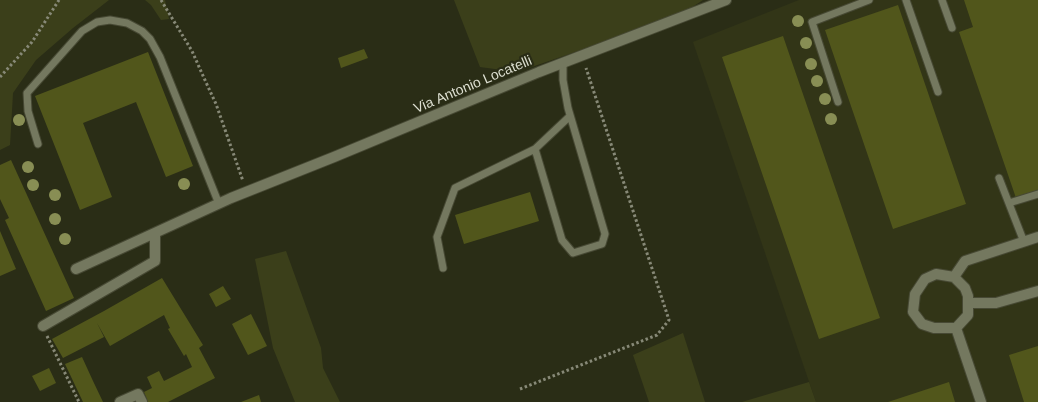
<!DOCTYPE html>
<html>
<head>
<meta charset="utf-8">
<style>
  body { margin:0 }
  canvas { display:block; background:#2a2d16 }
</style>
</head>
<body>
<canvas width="1038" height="402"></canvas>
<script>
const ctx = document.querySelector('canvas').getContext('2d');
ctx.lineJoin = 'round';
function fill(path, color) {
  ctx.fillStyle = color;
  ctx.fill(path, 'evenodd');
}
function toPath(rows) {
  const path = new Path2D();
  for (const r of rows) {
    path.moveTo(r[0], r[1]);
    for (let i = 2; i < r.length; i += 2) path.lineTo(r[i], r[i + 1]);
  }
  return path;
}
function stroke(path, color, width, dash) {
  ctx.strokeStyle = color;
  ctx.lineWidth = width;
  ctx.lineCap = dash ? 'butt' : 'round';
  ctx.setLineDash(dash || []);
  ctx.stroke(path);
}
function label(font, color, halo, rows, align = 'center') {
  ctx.font = font + ' Arial,sans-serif';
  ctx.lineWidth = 4.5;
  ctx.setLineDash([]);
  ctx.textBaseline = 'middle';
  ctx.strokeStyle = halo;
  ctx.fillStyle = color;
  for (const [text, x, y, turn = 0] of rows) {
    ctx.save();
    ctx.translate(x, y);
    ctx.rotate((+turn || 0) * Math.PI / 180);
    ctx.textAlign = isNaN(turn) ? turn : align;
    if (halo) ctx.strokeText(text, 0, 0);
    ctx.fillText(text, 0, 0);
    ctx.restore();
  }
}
fill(toPath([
  [799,0,1038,0,1038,402,816,402,693,42]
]), '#323517');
fill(toPath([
  [0,0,109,0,73,28,36,60,13,93,10,145,0,150],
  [145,0,165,0,169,19,161,20,151,5],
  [454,0,703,0,677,17,517,72,480,67],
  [286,251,321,348,323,368,340,402,295,402,273,348,255,259],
  [683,333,705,402,649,402,633,355],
  [809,382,816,402,742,402]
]), '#3b3f1a');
fill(toPath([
  [964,0,1038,0,1038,190,1016,198,959,32,973,27],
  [898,5,966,204,893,229,825,30],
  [783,36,880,318,819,339,722,57],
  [364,49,368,58,341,68,338,58],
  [148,52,193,166,166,177,136,102,83,123,112,197,80,210,35,96],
  [11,160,74,298,46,311,5,220,9,218,0,199,0,165],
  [530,192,539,221,464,244,455,215],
  [0,231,16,269,0,276],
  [162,278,203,345,199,348,215,378,168,402,148,402,144,392,152,388,147,377,159,371,164,381,192,367,186,354,184,356,168,329,170,328,164,315,110,346,97,323,104,337,63,358,52,339,104,311],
  [223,286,231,299,216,307,209,294],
  [251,314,267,346,248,355,232,324],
  [1038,346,1038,402,1024,402,1009,355],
  [82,357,93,381,103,402,83,402,65,364],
  [49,368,56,383,40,391,32,376],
  [949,382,955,402,888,402],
  [259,395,261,402,241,402]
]), '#51561b');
const service = toPath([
  [906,0,938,92],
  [942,0,952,28],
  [563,63,563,80,568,108,605,234,602,244,573,253,562,240,535,149,570,116],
  [838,102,812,22,869,0],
  [38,144,28,111,27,93,82,31,97,22,110,20,127,23,142,31,150,39,160,57,219,204],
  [999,178,1024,242],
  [1009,203,1038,194],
  [443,268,437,237,455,188,535,149]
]);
const minor = toPath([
  [76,269,231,198,334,157,539,72,726,0],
  [936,274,954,277,965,288,968,296,968,315,956,328,934,328,922,324,913,312,915,294,925,279,936,274],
  [954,277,965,261,1038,237],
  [968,303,996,303,1038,291],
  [43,326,155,261,155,233],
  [956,328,981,402],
  [120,402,138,394,142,402]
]);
stroke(service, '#474934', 9);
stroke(minor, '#474934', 12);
stroke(toPath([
  [161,0,192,51,204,78,216,104,243,181],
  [0,77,32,42,59,0],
  [47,336,79,402],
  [520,389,657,335,669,320,586,68]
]), '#878977', 3, [2.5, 2.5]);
stroke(service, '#74785f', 7);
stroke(minor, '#74785f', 10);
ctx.fillStyle = '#888e54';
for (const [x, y] of [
  [798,21],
  [806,43],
  [811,64],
  [817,81],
  [825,99],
  [831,119],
  [19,120],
  [28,167],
  [184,184],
  [33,185],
  [55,195],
  [55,219],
  [65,239]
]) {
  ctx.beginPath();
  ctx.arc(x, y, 6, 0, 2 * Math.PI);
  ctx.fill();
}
label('14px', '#dddfd1', '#2a2d16', [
  ["Via Antonio Locatelli",473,85,-23]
]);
</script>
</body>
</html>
